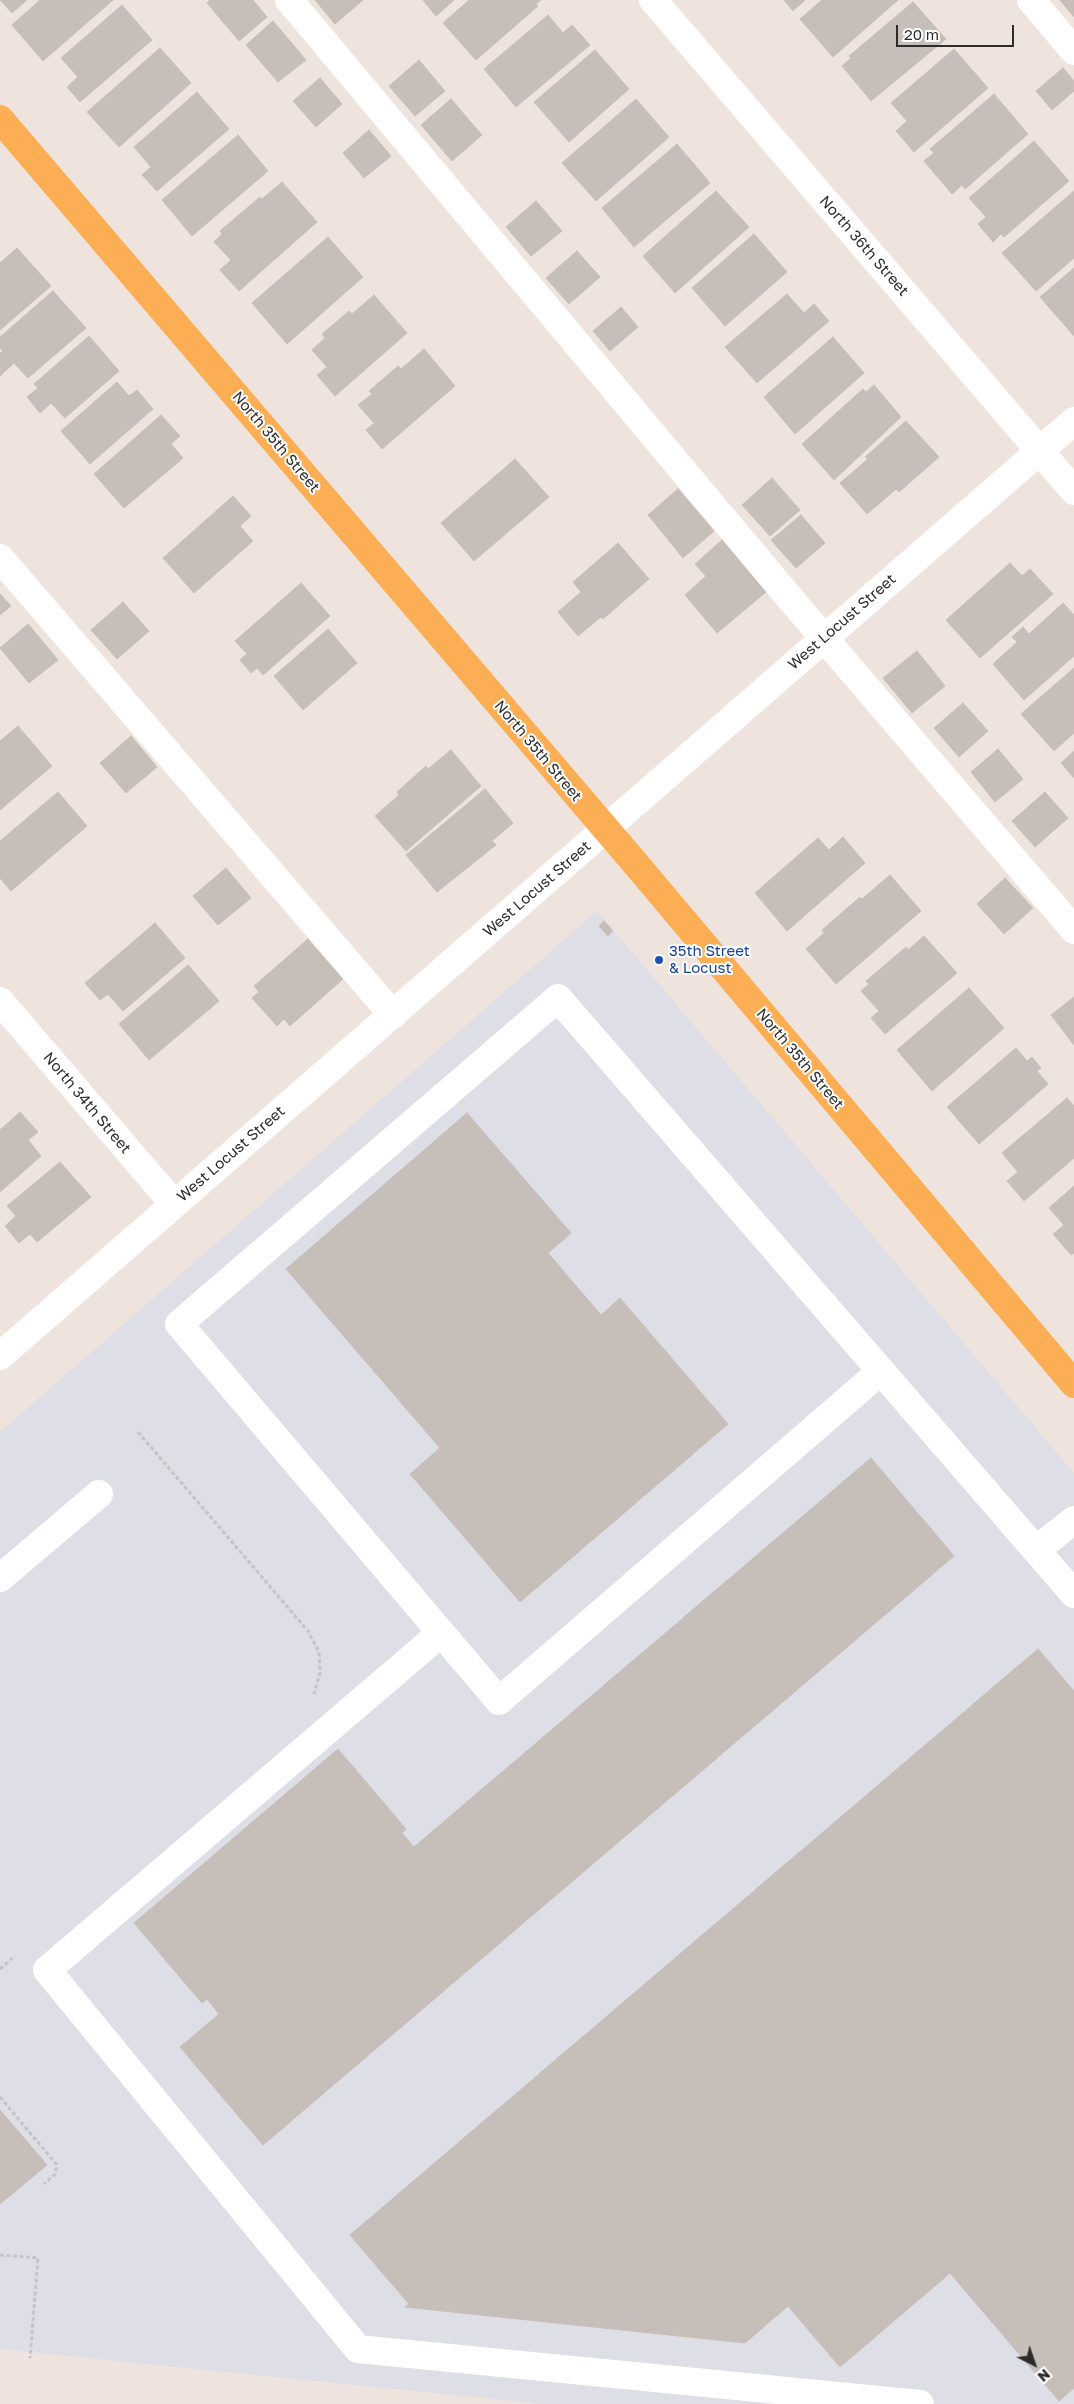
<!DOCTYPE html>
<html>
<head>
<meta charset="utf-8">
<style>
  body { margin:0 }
  #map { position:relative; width:1074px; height:2404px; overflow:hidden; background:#eee3dd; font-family:"Golos Text",sans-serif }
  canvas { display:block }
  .north { position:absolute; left:1009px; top:2339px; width:50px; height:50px; -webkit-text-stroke:4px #fff; paint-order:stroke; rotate:139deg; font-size:14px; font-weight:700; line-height:20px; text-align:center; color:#2c2c2c }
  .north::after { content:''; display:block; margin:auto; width:18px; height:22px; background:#2c2c2c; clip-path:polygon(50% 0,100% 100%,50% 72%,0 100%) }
  .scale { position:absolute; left:896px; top:25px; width:118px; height:22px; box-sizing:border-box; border:2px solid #2c2c2c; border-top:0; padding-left:6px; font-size:15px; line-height:18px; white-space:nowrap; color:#2c2c2c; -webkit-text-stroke:4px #fff; paint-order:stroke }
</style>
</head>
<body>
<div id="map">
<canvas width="1074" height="2404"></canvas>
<div class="north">N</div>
<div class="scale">20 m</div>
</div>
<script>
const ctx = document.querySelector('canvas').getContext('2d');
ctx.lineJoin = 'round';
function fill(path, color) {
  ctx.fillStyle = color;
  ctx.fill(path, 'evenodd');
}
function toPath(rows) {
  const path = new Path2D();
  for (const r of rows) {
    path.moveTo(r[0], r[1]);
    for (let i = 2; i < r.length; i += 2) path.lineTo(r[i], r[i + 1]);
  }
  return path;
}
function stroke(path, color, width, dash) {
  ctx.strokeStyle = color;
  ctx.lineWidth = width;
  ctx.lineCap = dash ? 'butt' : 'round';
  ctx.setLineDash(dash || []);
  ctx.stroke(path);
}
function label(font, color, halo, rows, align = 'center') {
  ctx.font = font + ' "Golos Text",sans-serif';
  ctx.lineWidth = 4;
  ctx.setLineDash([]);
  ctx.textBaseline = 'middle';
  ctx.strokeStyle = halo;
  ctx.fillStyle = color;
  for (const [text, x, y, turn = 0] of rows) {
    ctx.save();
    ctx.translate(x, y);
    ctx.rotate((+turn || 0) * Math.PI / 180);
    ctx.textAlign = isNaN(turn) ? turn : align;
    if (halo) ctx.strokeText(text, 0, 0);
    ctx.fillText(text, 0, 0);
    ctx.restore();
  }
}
fill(toPath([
  [597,911,1074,1473,1074,2404,542,2404,0,2349,0,1432]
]), '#dedee6');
const building = toPath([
  [0,0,27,0,12,13,0,0],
  [40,0,113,0,43,61,12,25,40,0],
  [210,0,253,0,267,17,239,41,207,3,210,0],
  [315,0,363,0,335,24,315,0],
  [423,0,454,0,436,16,423,0],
  [469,0,541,0,536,4,538,6,476,60,443,23,469,0],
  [784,0,805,0,793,11,784,0],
  [822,0,898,0,833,57,800,19,822,0],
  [1060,0,1074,0,1074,17,1060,0],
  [913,2,946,39,871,101,842,66,851,58,849,56,913,2],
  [122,5,152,40,80,102,67,87,78,77,61,58,122,5],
  [548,15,563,33,572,25,590,45,516,107,484,69,548,15],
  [273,21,306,60,278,82,246,45,273,21],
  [160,48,191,83,119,147,87,112,160,48],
  [954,49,988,88,914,152,896,131,907,121,891,103,954,49],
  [595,50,629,89,569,142,534,102,595,50],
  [419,60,445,91,415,116,389,86,419,60],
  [1063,68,1074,81,1074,91,1052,110,1036,91,1063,68],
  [320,78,342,104,316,127,293,101,320,78],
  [197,92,229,129,157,191,142,175,151,167,134,147,197,92],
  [994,94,1028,134,965,189,962,185,952,194,924,161,934,153,930,149,994,94],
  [451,99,482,135,452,161,421,125,451,99],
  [636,99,669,137,596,201,562,163,636,99],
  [369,130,391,156,364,178,343,153,369,130],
  [238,135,268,171,192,236,162,200,238,135],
  [1034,141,1069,181,1004,237,1001,234,993,242,978,224,986,217,969,198,1034,141],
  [677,144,710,183,634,247,602,208,677,144],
  [282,182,317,222,239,291,220,270,231,260,214,242,222,234,220,231,260,197,262,199,282,182],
  [716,191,749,227,675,293,643,256,716,191],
  [1074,191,1074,258,1036,291,1002,253,1074,191],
  [536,201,562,231,531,256,506,227,536,201],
  [754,234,787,272,725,326,692,288,754,234],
  [328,237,363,277,287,344,252,303,328,237],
  [17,248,51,286,0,330,0,263,17,248],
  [577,251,600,277,569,304,546,278,577,251],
  [1074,268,1074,336,1040,297,1074,268],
  [53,291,86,328,28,378,14,363,0,376,0,353,3,351,0,348,0,337,53,291],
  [787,294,804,313,814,304,829,321,757,383,725,347,787,294],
  [374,295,407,333,335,396,317,375,327,367,312,350,325,338,322,334,349,311,352,314,374,295],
  [621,307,638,327,610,351,593,331,621,307],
  [89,336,119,371,65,418,51,403,40,413,27,397,38,388,34,384,89,336],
  [833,337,864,373,795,434,764,397,833,337],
  [424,349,455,386,382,449,366,430,374,423,358,405,372,394,369,391,398,366,401,369,424,349],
  [117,382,129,396,137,390,153,409,90,464,61,431,117,382],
  [874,385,901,417,834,480,802,444,863,389,866,392,874,385],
  [161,415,180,436,171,444,183,458,124,508,94,474,161,415],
  [906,421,939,457,899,492,896,489,867,514,840,483,868,459,865,457,906,421],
  [515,459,549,497,474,561,441,523,515,459],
  [772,478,800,510,770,536,742,505,772,478],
  [678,489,714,531,683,558,648,515,678,489],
  [233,496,251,516,240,526,253,541,194,593,163,558,233,496],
  [801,515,825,543,796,568,771,540,801,515],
  [722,540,766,592,717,633,685,595,706,576,695,564,722,540],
  [618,543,649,579,603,619,601,617,578,636,558,612,581,592,573,582,618,543],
  [1010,563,1022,576,1030,569,1053,594,980,658,946,620,1010,563],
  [301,583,330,616,263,675,257,668,251,673,240,660,247,654,235,641,301,583],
  [0,594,11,606,0,615,0,594],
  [123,602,149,631,117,659,91,630,123,602],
  [1063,603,1074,615,1074,656,1024,700,993,664,1017,642,1012,637,1023,627,1029,634,1063,603],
  [28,624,58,660,29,683,0,648,28,624],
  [328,629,357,663,303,710,274,676,328,629],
  [917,651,945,686,912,713,883,678,917,651],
  [1074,668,1074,733,1054,751,1021,714,1074,668],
  [963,703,988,731,959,757,934,728,963,703],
  [18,726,52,766,0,810,0,741,18,726],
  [131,736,157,767,126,793,100,763,131,736],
  [998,749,1023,779,995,802,971,772,998,749],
  [451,750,481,786,406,851,375,816,399,795,397,792,426,766,428,769,451,750],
  [1074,751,1074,778,1061,763,1074,751],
  [485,789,513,823,492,841,496,845,437,892,406,855,485,789],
  [58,792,87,826,11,891,0,878,0,841,58,792],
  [1045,792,1068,818,1035,847,1012,821,1045,792],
  [843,837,865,863,787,931,755,893,818,838,829,850,843,837],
  [226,868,251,898,218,925,193,896,226,868],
  [890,875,921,911,836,984,806,949,824,933,822,930,860,897,862,899,890,875],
  [1005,878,1033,908,1004,934,977,904,1005,878],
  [604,921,613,931,608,936,599,926,604,921],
  [155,923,185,958,123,1011,108,994,100,1000,85,983,155,923],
  [924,936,957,973,885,1034,871,1018,879,1011,861,991,869,984,866,981,906,947,908,950,924,936],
  [308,939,343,979,290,1026,284,1019,277,1026,252,998,259,992,254,986,308,939],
  [188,965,219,1001,149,1060,119,1024,188,965],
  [969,988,1004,1028,932,1091,897,1050,969,988],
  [1074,997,1074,1045,1051,1015,1074,997],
  [1016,1048,1027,1061,1032,1057,1041,1068,1037,1071,1048,1084,979,1144,947,1107,1016,1048],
  [1067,1098,1074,1106,1074,1158,1024,1201,1007,1181,1018,1172,1002,1153,1067,1098],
  [20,1112,38,1132,28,1140,41,1156,0,1192,0,1130,20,1112],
  [467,1113,571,1233,548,1253,601,1315,620,1298,728,1424,520,1602,410,1474,440,1448,286,1269,467,1113],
  [60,1162,91,1197,37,1242,30,1234,19,1243,5,1226,16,1216,7,1206,60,1162],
  [1074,1186,1074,1253,1071,1255,1053,1234,1064,1225,1049,1208,1074,1186],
  [871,1458,954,1556,263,2145,180,2047,219,2014,207,1999,202,2003,134,1923,338,1749,406,1829,402,1833,414,1847,871,1458],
  [1038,1649,1074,1691,1074,2388,1059,2401,950,2273,840,2367,788,2306,745,2343,405,2307,409,2304,350,2235,1038,1649],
  [0,2110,47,2165,0,2204,0,2110]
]);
fill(building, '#c6beb8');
stroke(building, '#cabeb6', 1);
stroke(toPath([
  [138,1432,308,1631,319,1652,320,1673,314,1694],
  [0,1969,15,1956],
  [0,2097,57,2165,55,2174,44,2184],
  [0,2255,38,2258,30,2358]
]), '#c4c4c4', 3, [4, 2.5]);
stroke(toPath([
  [289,0,799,609,1074,930],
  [653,0,1074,491],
  [1031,0,1074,51],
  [0,558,393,1015],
  [0,1001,174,1204],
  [0,1356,1074,421],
  [881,1371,499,1701,179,1324,558,998,1074,1594],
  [1036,1550,1074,1520],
  [0,1578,99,1494],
  [441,1633,47,1970,358,2349,920,2404]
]), '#fff', 28);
stroke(toPath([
  [0,119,635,863,1074,1384]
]), '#fcae54', 28);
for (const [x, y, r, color] of [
  [659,960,5,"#1a4fb4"]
]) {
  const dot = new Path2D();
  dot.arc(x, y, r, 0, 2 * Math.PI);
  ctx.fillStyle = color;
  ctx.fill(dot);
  stroke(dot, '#fff', 2);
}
label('15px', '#2c2c2c', '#fff', [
  ["North 36th Street",864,246,49],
  ["North 35th Street",276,442,50],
  ["West Locust Street",842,622,-41],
  ["North 35th Street",538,751,50],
  ["West Locust Street",537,889,-41],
  ["North 35th Street",800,1059,50],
  ["North 34th Street",87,1103,50],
  ["West Locust Street",231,1154,-41]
]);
label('15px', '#164399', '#fff', [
  ["35th Street",669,951],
  ["& Locust",669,968]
], 'left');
</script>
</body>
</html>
